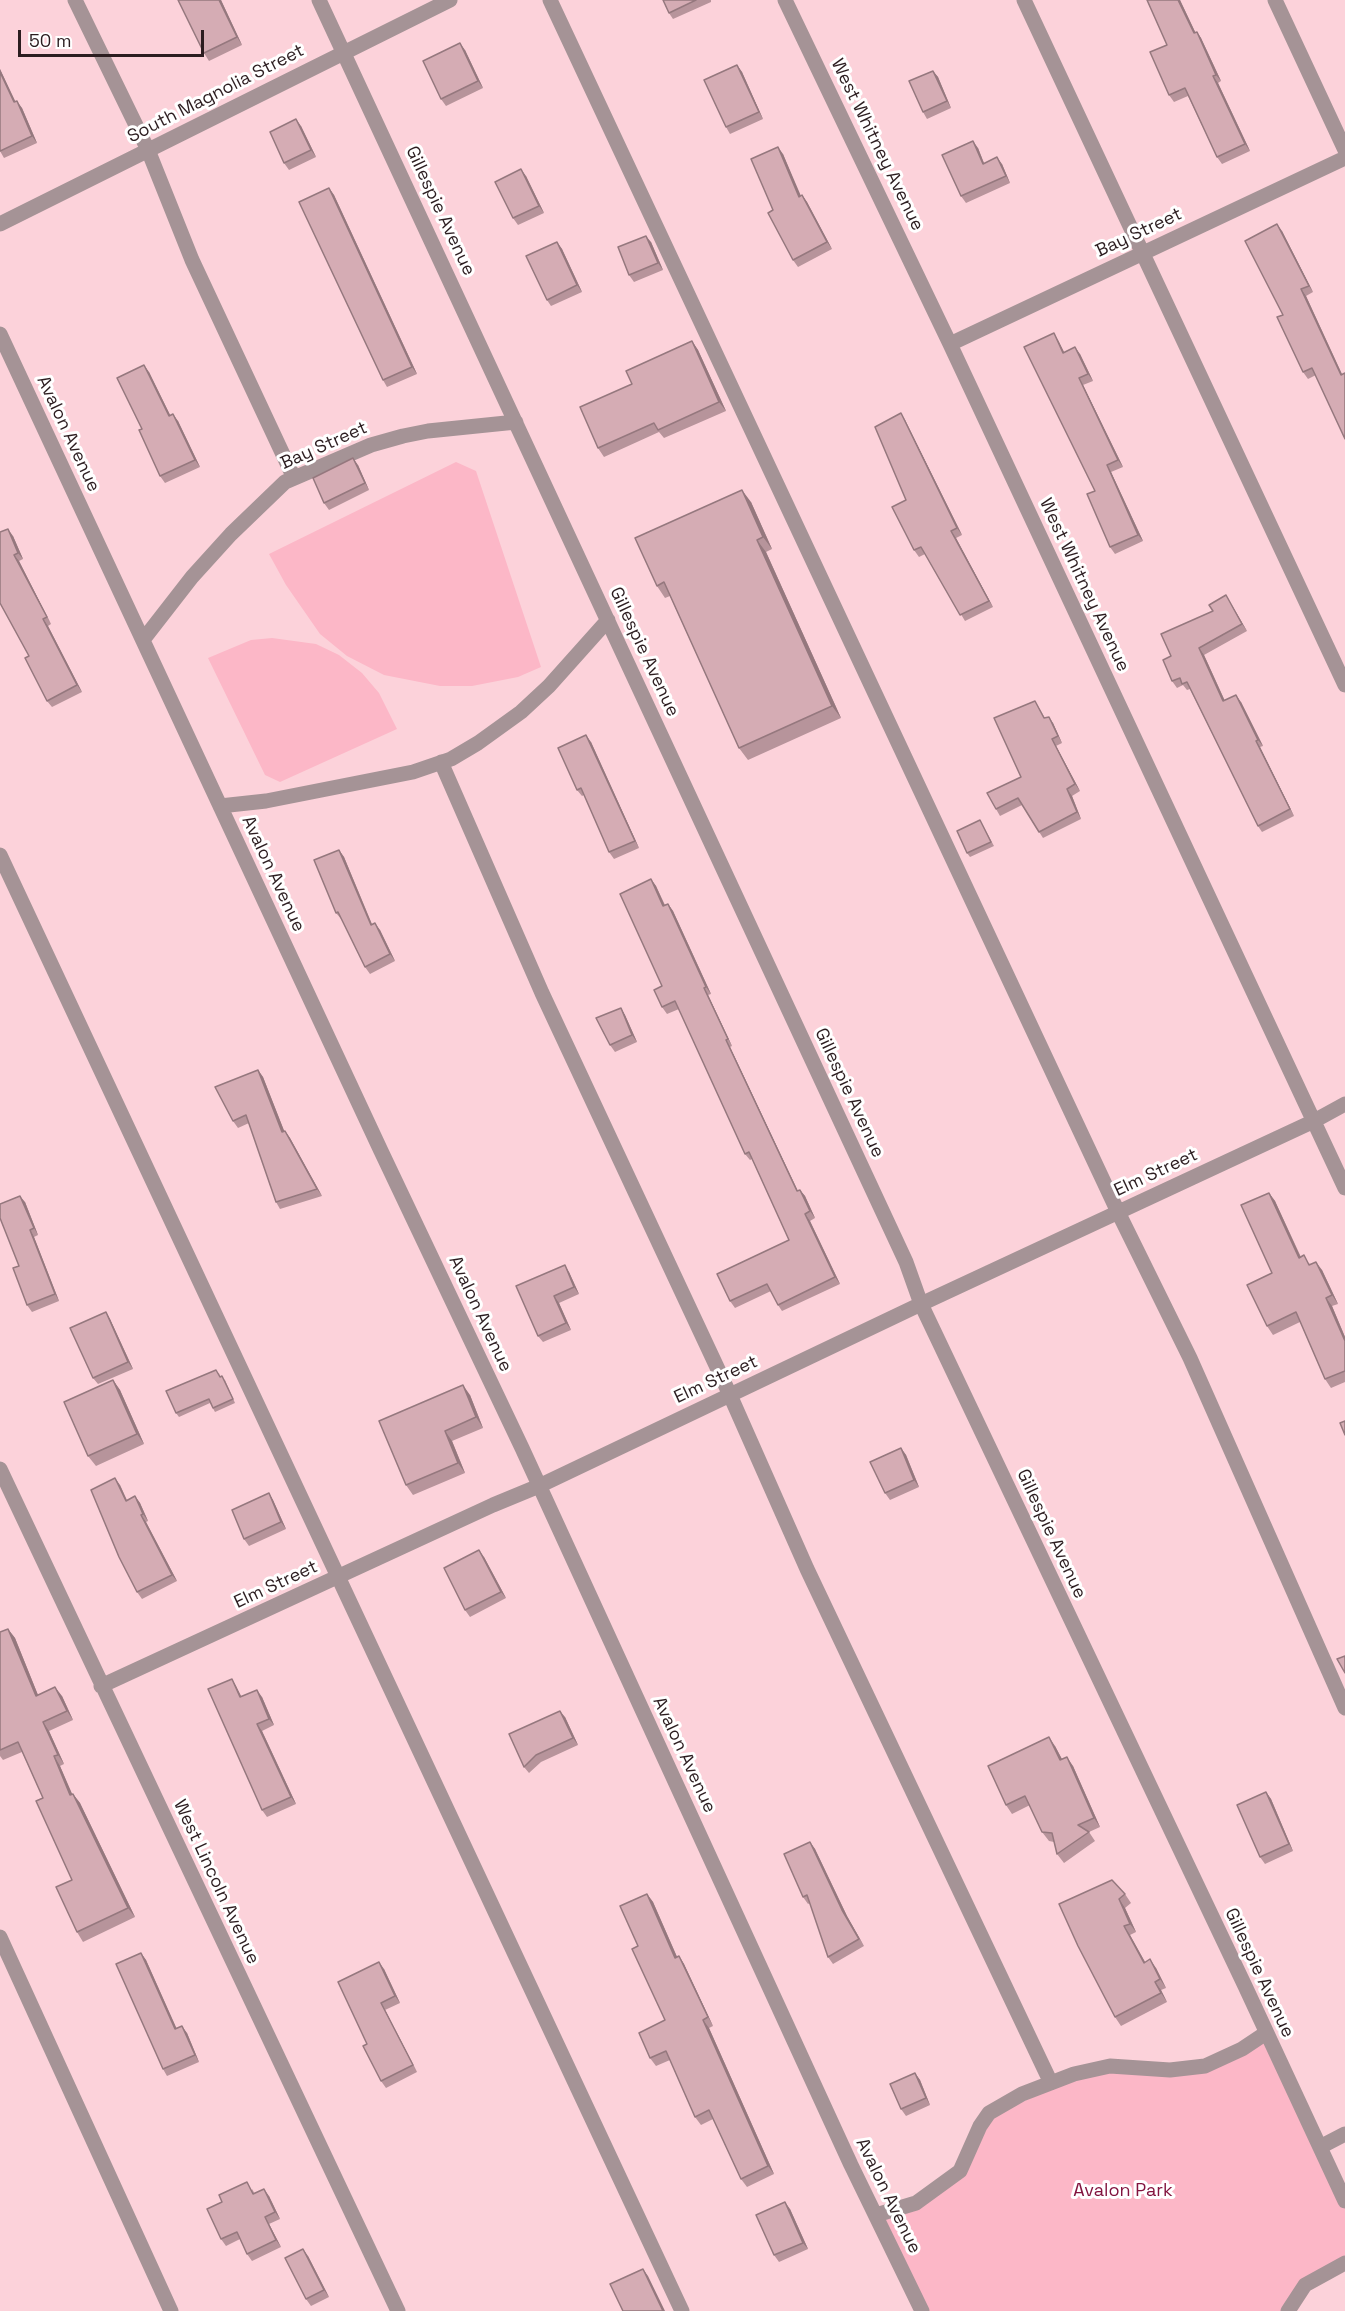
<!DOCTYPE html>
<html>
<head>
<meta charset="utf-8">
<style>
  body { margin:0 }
  #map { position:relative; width:1345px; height:2311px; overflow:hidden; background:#fcd2da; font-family:"Space Grotesk",sans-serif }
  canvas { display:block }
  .scale { position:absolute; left:18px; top:30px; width:186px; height:27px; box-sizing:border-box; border:3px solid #2c1d20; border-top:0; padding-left:8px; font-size:18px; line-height:21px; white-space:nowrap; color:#2c1d20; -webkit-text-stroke:4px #fff; paint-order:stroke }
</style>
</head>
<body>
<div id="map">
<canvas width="1345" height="2311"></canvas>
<div class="scale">50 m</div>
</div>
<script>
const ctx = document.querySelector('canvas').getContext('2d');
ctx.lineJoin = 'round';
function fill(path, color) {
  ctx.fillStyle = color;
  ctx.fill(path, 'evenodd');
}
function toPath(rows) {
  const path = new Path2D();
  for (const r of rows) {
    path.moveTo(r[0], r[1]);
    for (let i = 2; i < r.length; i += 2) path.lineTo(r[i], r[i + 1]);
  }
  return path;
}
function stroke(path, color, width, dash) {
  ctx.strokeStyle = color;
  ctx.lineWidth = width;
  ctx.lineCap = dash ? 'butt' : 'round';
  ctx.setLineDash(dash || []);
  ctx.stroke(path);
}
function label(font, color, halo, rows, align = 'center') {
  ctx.font = font + ' "Space Grotesk",sans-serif';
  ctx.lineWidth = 6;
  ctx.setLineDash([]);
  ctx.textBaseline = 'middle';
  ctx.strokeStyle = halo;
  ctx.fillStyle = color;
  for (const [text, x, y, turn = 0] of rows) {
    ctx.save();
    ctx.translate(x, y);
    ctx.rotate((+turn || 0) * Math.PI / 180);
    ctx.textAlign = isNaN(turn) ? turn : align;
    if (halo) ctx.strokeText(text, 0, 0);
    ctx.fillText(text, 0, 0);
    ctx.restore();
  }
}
fill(toPath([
  [456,462,476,471,541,667,518,677,472,686,440,686,384,675,347,656,320,634,286,585,269,554],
  [272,638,316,644,339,655,362,673,379,693,397,729,280,782,265,775,208,658,251,640],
  [1264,2039,1345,2208,1345,2258,1283,2311,926,2311,882,2218,964,2171,994,2115,1075,2078,1110,2069,1169,2074]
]), '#fcb7c7');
stroke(toPath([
  [75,0,148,150,192,260,294,478],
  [319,0,906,1262,921,1304,1245,1986,1345,2201],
  [550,0,1118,1212,1190,1358,1345,1708],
  [785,0,950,344,1345,1188],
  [1024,0,1345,685],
  [1275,0,1345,150],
  [0,224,450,0],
  [0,334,381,1151,522,1448,851,2165,922,2311],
  [950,344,1345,158],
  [143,640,192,577,231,534,285,482,371,445,403,436,428,431,516,422],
  [441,762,542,993,730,1395,807,1569,1051,2083],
  [220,806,266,801,413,772,451,759,478,743,521,712,549,686,608,620],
  [0,855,682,2311],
  [0,1469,398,2311],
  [101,1686,493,1505,539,1486,921,1304,1314,1121,1345,1104],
  [0,1937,171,2311],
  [1320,2147,1345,2134],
  [876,2215,916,2203,960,2171,980,2126,989,2113,1022,2094,1074,2074,1110,2066,1170,2070,1205,2066,1242,2049,1266,2033],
  [1288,2311,1305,2285,1345,2263]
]), '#a59396', 15);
fill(toPath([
  [221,0,242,45,209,61,204,53],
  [663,0,711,0,711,2,673,19,669,13],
  [1147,0,1180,0,1195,32,1197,32,1201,38,1221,81,1218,83,1250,151,1222,164,1217,157,1188,96,1174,102,1169,95,1167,45],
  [465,50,483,88,446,106,441,99],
  [737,65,742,72,763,119,730,134,726,127],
  [0,69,15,102,22,108,37,143,4,158,0,151],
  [933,71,938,77,951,108,927,119,923,112],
  [301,126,316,157,289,170,284,163],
  [978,148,984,163,1002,164,1010,183,966,203,961,196],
  [783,154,800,196,802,195,807,202,832,249,798,267,793,260,773,210],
  [526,176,544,213,518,225,513,218],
  [329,188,334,195,417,374,387,387,383,380],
  [1282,231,1313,292,1306,296,1342,374,1345,439,1316,375,1308,379,1303,372,1283,315],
  [557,242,562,249,582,292,551,306,547,300],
  [651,242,663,270,634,282,629,275],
  [1058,340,1064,352,1080,354,1093,381,1083,385,1123,467,1111,472,1143,541,1115,554,1110,547,1095,491],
  [692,341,698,350,726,411,664,438,659,432,604,457,598,448,632,384],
  [149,372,170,415,178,421,200,467,165,483,160,476,142,429],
  [901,413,905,420,962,535,956,538,993,607,965,621,925,554,919,557,914,550,906,500],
  [358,465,369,490,329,510,324,503],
  [751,502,772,549,766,552,841,718,748,760,739,748,670,596,665,598,657,586],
  [13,536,23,559,19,561,51,624,48,626,82,692,52,707,47,701,29,656,0,603],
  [1230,602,1247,631,1204,655,1225,701,1241,702,1263,746,1260,747,1294,816,1262,832,1258,826,1190,689,1187,690,1183,685,1177,688,1172,681,1171,656,1213,611],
  [1035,701,1045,718,1053,723,1062,743,1056,746,1080,791,1072,796,1081,819,1043,838,1022,805,1000,816,996,809,1021,777],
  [591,742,639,848,614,859,609,852,584,795,582,796,577,790],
  [980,820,994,846,970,857,967,853],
  [339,850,344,857,372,924,380,930,395,961,370,974,365,967,342,920,336,913],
  [651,879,656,886,665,905,668,904,673,911,711,994,708,995,732,1046,730,1047,798,1191,800,1190,805,1196,815,1218,810,1221,840,1284,782,1311,778,1305,771,1291,735,1308,730,1301,789,1240,752,1159,750,1160,745,1154,679,1009,667,1014,662,1007,662,986],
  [621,1008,625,1015,637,1042,615,1052,610,1045],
  [258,1070,263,1077,284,1131,285,1131,290,1138,322,1196,280,1209,276,1202,249,1123,238,1128,233,1121],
  [1269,1193,1275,1201,1301,1257,1310,1264,1322,1270,1338,1304,1332,1306,1345,1337,1345,1382,1331,1388,1325,1379,1300,1322,1273,1335,1267,1326,1272,1273],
  [25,1202,38,1235,34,1237,59,1301,32,1312,27,1305,19,1266],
  [569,1272,579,1294,559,1303,571,1330,543,1342,538,1336,516,1286],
  [106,1312,110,1319,133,1369,98,1384,93,1378],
  [219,1373,220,1377,225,1380,235,1403,215,1412,210,1403,179,1417,176,1413],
  [113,1380,120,1390,144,1444,96,1466,88,1456],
  [470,1395,483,1428,452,1441,465,1473,413,1495,406,1485],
  [901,1448,906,1455,919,1487,890,1500,885,1493],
  [120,1485,127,1500,135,1496,140,1503,148,1521,146,1522,177,1581,142,1599,137,1592],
  [269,1493,273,1500,286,1529,249,1546,244,1539],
  [484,1557,506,1598,470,1617,465,1610],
  [8,1629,15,1638,38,1695,62,1696,73,1720,49,1731,64,1764,60,1766,72,1795,73,1794,80,1803,135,1917,83,1942,77,1932,72,1880,43,1798,22,1752,3,1760,0,1756,0,1632],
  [232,1679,236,1686,241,1696,262,1697,274,1725,262,1731,296,1804,267,1817,262,1810],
  [565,1717,578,1745,541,1762,529,1773,524,1767],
  [1055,1746,1062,1759,1073,1766,1100,1827,1089,1832,1095,1841,1064,1863,1057,1854,1054,1842,1049,1841,1042,1832,1030,1805,1012,1814,1006,1805],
  [1266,1792,1271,1799,1293,1851,1265,1864,1260,1857],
  [810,1842,815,1849,847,1916,864,1946,833,1964,828,1957,810,1903,808,1904,803,1897],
  [647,1894,653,1902,677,1957,679,1956,684,1964,713,2026,709,2028,774,2174,747,2187,741,2179,713,2119,701,2125,695,2117,670,2060,656,2066,650,2058,665,2020,638,1946],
  [1125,1894,1131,1903,1125,1908,1136,1932,1130,1935,1145,1962,1156,1968,1166,1988,1161,1990,1167,2002,1121,2026,1115,2017,1059,1904],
  [141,1953,146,1960,176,2028,187,2033,199,2062,167,2076,163,2069],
  [384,1969,400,2003,385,2010,417,2072,386,2088,381,2081,367,2044],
  [915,2073,920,2080,930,2105,906,2116,901,2109],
  [252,2189,255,2194,269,2196,280,2219,269,2224,281,2247,252,2261,247,2254,240,2239,226,2246,221,2239],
  [790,2209,808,2249,779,2262,774,2255],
  [308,2256,329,2297,311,2306,306,2299]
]), '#b7949b');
fill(toPath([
  [219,0,221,0,242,45,237,37],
  [1178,0,1180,0,1199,40,1194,33],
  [1197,32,1201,38,1221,81,1216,75],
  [460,43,465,50,483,88,478,81],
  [737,65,742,72,763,119,759,112],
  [0,69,19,109,14,102,0,72],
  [933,71,938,77,951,108,947,101],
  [1213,76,1218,83,1250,151,1245,144],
  [17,101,22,108,37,143,32,136],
  [296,119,301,126,316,157,311,150],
  [973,141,978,148,987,171,983,164],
  [778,147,783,154,804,203,799,197],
  [997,157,1002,164,1010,183,1006,176],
  [521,169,526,176,544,213,539,206],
  [329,188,334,195,417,374,412,367],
  [802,195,807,202,832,249,827,242],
  [1277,224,1282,231,1313,292,1309,286],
  [646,236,651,242,663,270,658,263],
  [557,242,562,249,582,292,577,285],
  [1301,289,1306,296,1345,381,1341,375],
  [1054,333,1058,340,1068,360,1063,353],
  [692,341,698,350,726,411,719,402],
  [1075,347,1080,354,1093,381,1088,374],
  [144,365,149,372,174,423,169,416],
  [1079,378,1083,385,1123,467,1118,460],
  [901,413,905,420,962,535,957,528],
  [173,414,178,421,200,467,195,460],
  [353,458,358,465,369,490,365,483],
  [1107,465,1111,472,1143,541,1138,535],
  [742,490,751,502,772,549,763,537],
  [8,529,13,536,23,559,18,553],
  [951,531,956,538,993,607,989,601],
  [757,540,766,552,841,718,832,706],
  [14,555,19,561,51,624,47,617],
  [1226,595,1230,602,1247,631,1242,624],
  [43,619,48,626,82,692,77,685],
  [1199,648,1204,655,1228,708,1223,701],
  [1236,695,1241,702,1263,746,1258,740],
  [1049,717,1053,723,1062,743,1058,736],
  [586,735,591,742,639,848,635,841],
  [1052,739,1056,746,1080,791,1075,784],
  [1256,741,1260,747,1294,816,1290,809],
  [1067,789,1072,796,1081,819,1077,812],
  [339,850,344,857,375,932,371,925],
  [651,879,656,886,668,913,663,906],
  [668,904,673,911,711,994,706,987],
  [375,923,380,930,395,961,390,954],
  [704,988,708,995,732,1046,728,1039],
  [621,1008,625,1015,637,1042,632,1035],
  [726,1040,730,1047,801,1198,797,1191],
  [258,1070,263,1077,287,1138,282,1132],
  [285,1131,290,1138,322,1196,317,1189],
  [800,1190,805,1196,815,1218,810,1211],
  [1269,1193,1275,1201,1305,1267,1299,1258],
  [20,1196,25,1202,38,1235,34,1228],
  [805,1214,810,1221,840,1284,835,1277],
  [30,1230,34,1237,59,1301,55,1294],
  [1316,1262,1322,1270,1338,1304,1332,1295],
  [565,1265,569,1272,579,1294,574,1287],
  [554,1296,559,1303,571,1330,566,1323],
  [1326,1298,1332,1306,1345,1337,1345,1342],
  [106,1312,110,1319,133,1369,128,1362],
  [113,1380,120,1390,144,1444,137,1434],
  [463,1385,470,1395,483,1428,476,1417],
  [445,1431,452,1441,465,1473,458,1463],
  [901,1448,906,1455,919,1487,914,1480],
  [115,1478,120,1485,130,1508,126,1501],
  [269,1493,273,1500,286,1529,281,1522],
  [135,1496,140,1503,148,1521,143,1514],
  [141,1515,146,1522,177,1581,172,1575],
  [479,1550,484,1557,506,1598,501,1592],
  [8,1629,15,1638,42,1705,36,1696],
  [232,1679,236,1686,245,1704,240,1697],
  [55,1687,62,1696,73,1720,67,1711],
  [257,1690,262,1697,274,1725,269,1719],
  [560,1711,565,1717,578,1745,573,1738],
  [43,1722,49,1731,64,1764,58,1755],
  [257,1724,262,1731,296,1804,291,1797],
  [1049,1737,1055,1746,1067,1769,1060,1760],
  [54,1756,60,1766,77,1805,70,1795],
  [1067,1757,1073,1766,1100,1827,1094,1818],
  [1266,1792,1271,1799,1293,1851,1289,1844],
  [73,1794,80,1803,135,1917,128,1908],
  [810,1842,815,1849,847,1916,864,1946,842,1910],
  [647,1894,653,1902,681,1966,675,1958],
  [1119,1899,1125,1908,1136,1932,1130,1924],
  [1124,1926,1130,1935,1150,1971,1144,1963],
  [141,1953,146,1960,180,2036,175,2029],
  [679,1956,684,1964,713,2026,708,2017],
  [1150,1959,1156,1968,1166,1988,1160,1979],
  [379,1962,384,1969,400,2003,395,1996],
  [1155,1982,1161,1990,1167,2002,1161,1993],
  [381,2003,385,2010,417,2072,413,2065],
  [703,2020,709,2028,774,2174,768,2166],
  [182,2026,187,2033,199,2062,195,2055],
  [915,2073,920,2080,930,2105,926,2098],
  [264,2189,269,2196,280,2219,275,2212],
  [785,2202,790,2209,808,2249,803,2243],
  [265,2217,269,2224,281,2247,276,2240],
  [303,2249,308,2256,329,2297,324,2290],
  [643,2269,648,2276,665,2311,663,2311]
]), '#95787e');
const building = toPath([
  [178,0,219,0,237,37,204,53,178,0],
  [663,0,696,0,669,13,663,0],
  [1147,0,1178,0,1194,33,1197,32,1216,75,1213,76,1245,144,1217,157,1185,88,1169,95,1150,52,1167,45,1147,0],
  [460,43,478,81,441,99,423,61,460,43],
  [737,65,759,112,726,127,704,80,737,65],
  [933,71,947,101,923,112,909,81,933,71],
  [0,72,14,102,17,101,32,136,0,151,0,72],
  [296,119,311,150,284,163,270,132,296,119],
  [973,141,983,164,997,157,1006,176,961,196,942,155,973,141],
  [778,147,799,197,802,195,827,242,793,260,768,213,773,210,751,159,778,147],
  [521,169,539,206,513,218,495,182,521,169],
  [329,188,412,367,383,380,299,202,329,188],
  [1277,224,1309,286,1301,289,1341,375,1345,373,1345,439,1312,368,1303,372,1277,317,1283,315,1245,241,1277,224],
  [646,236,658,263,629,275,618,247,646,236],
  [557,242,577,285,547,300,526,256,557,242],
  [1054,333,1063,353,1075,347,1088,374,1079,378,1118,460,1107,465,1138,535,1110,547,1087,494,1095,491,1024,347,1054,333],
  [692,341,719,402,658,430,654,423,598,448,580,407,632,384,626,371,692,341],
  [144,365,169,416,173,414,195,460,160,476,139,430,142,429,117,378,144,365],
  [901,413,957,528,951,531,989,601,960,615,921,547,914,550,892,507,906,500,875,427,901,413],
  [353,458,365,483,324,503,313,478,353,458],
  [742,490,763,537,757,540,832,706,739,748,664,582,657,586,635,538,742,490],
  [8,529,18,553,14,555,47,617,43,619,77,685,47,701,25,658,29,656,0,603,0,532,8,529],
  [1226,595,1242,624,1199,648,1223,701,1236,695,1258,740,1256,741,1290,809,1258,826,1187,682,1182,684,1180,678,1172,681,1163,660,1171,656,1161,634,1213,611,1209,605,1226,595],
  [1035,701,1044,718,1049,717,1058,736,1052,739,1075,784,1067,789,1077,812,1039,832,1018,798,996,809,987,793,1021,777,994,718,1035,701],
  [586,735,635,841,609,852,581,788,577,790,558,748,586,735],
  [980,820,991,842,967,853,957,831,980,820],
  [339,850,371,925,375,923,390,954,365,967,338,912,336,913,314,860,339,850],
  [651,879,663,906,668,904,706,987,704,988,728,1039,726,1040,797,1191,800,1190,810,1211,805,1214,835,1277,778,1305,767,1284,730,1301,717,1274,789,1240,749,1152,745,1154,675,1001,662,1007,654,990,662,986,620,894,651,879],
  [621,1008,632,1035,610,1045,596,1018,621,1008],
  [258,1070,282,1132,285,1131,317,1189,276,1202,246,1115,233,1121,215,1087,258,1070],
  [1269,1193,1299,1258,1304,1255,1309,1265,1316,1262,1332,1295,1326,1298,1345,1341,1345,1371,1325,1379,1296,1312,1267,1326,1247,1285,1272,1273,1241,1205,1269,1193],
  [20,1196,34,1228,30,1230,55,1294,27,1305,13,1268,19,1266,0,1218,0,1204,20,1196],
  [565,1265,574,1287,554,1296,566,1323,538,1336,516,1286,565,1265],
  [106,1312,128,1362,93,1378,70,1328,106,1312],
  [216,1370,220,1377,222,1376,233,1399,213,1408,209,1399,176,1413,166,1391,216,1370],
  [113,1380,137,1434,88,1456,64,1402,113,1380],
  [463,1385,476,1417,445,1431,458,1463,406,1485,379,1421,463,1385],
  [1345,1421,1345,1435,1340,1423,1345,1421],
  [901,1448,914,1480,885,1493,870,1462,901,1448],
  [115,1478,126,1501,135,1496,143,1514,141,1515,172,1575,137,1592,119,1557,91,1490,115,1478],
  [269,1493,281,1522,244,1539,232,1510,269,1493],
  [479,1550,501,1592,465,1610,444,1568,479,1550],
  [8,1629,36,1696,55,1687,67,1711,43,1722,58,1755,54,1756,70,1795,73,1794,128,1908,77,1932,56,1887,72,1880,36,1801,43,1798,18,1742,0,1750,0,1632,8,1629],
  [1345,1656,1345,1673,1337,1659,1345,1656],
  [232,1679,240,1697,257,1690,269,1719,257,1724,291,1797,262,1810,208,1689,232,1679],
  [560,1711,573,1738,536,1755,524,1767,509,1734,560,1711],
  [1049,1737,1060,1760,1067,1757,1094,1818,1078,1825,1089,1832,1057,1854,1052,1833,1042,1832,1025,1796,1006,1805,988,1766,1049,1737],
  [1266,1792,1289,1844,1260,1857,1237,1805,1266,1792],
  [810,1842,842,1910,859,1939,828,1957,807,1895,803,1897,784,1854,810,1842],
  [1112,1880,1125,1894,1119,1899,1130,1924,1124,1926,1144,1963,1150,1959,1160,1979,1155,1982,1161,1993,1115,2017,1078,1946,1059,1904,1112,1880],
  [647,1894,675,1958,679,1956,708,2017,703,2020,768,2166,741,2179,709,2110,695,2117,666,2051,650,2058,639,2033,665,2020,632,1949,638,1946,620,1906,647,1894],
  [141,1953,175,2029,182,2026,195,2055,163,2069,116,1964,141,1953],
  [379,1962,395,1996,381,2003,413,2065,381,2081,363,2046,367,2044,338,1982,379,1962],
  [915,2073,926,2098,901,2109,890,2084,915,2073],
  [247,2182,253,2194,264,2189,275,2212,265,2217,276,2240,247,2254,237,2232,221,2239,207,2209,222,2202,219,2195,247,2182],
  [785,2202,803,2243,774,2255,756,2215,785,2202],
  [303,2249,324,2290,306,2299,285,2258,303,2249],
  [643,2269,663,2311,623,2311,610,2284,643,2269]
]);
fill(building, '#d5acb4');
stroke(building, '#95787e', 1.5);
label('18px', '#2c1d20', '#fff', [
  ["South Magnolia Street",216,94,-27],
  ["West Whitney Avenue",877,145,64],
  ["Gillespie Avenue",440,211,65],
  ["Bay Street",1139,233,-25],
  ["Avalon Avenue",68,434,65],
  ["Bay Street",324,446,-24],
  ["West Whitney Avenue",1084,585,65],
  ["Gillespie Avenue",644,652,65],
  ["Avalon Avenue",273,874,65],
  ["Gillespie Avenue",849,1093,65],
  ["Elm Street",1156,1173,-25],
  ["Avalon Avenue",480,1314,65],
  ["Elm Street",716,1380,-25],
  ["Gillespie Avenue",1051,1534,65],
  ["Elm Street",276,1585,-25],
  ["Avalon Avenue",684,1755,65],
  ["West Lincoln Avenue",216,1882,65],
  ["Gillespie Avenue",1259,1973,65],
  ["Avalon Avenue",888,2196,64]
]);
label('18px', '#82143f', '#fff', [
  ["Avalon Park",1123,2191]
]);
</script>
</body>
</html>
